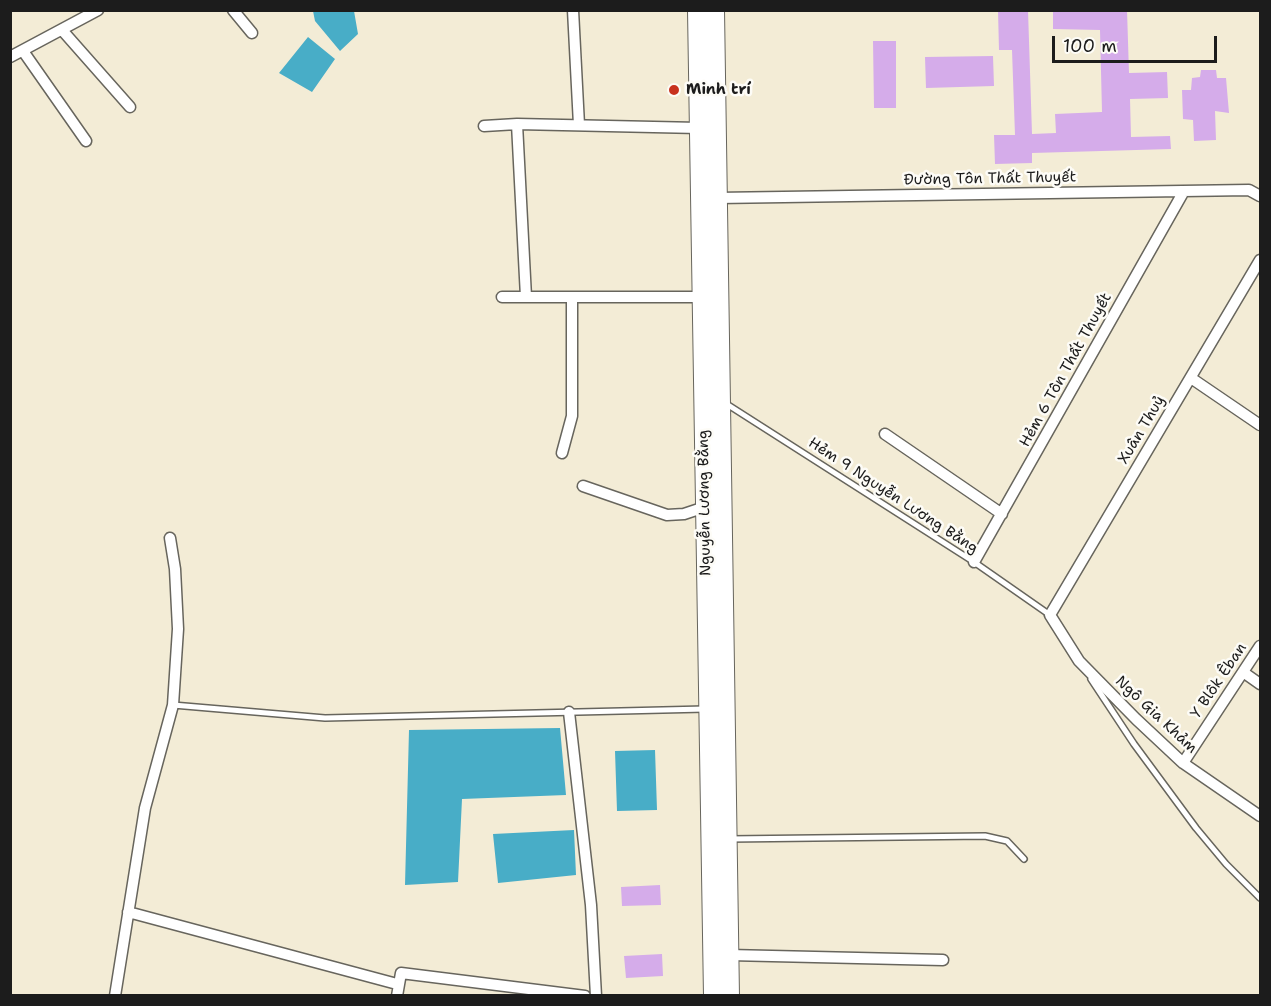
<!DOCTYPE html>
<html>
<head>
<meta charset="utf-8">
<style>
  body { margin:0 }
  #map { position:relative; width:1271px; height:1006px; overflow:hidden; background:#f3ecd6; font-family:"Shantell Sans",sans-serif }
  canvas { display:block }
  .frame { position:absolute; inset:0; border:12px solid #1c1c1c; pointer-events:none }
  .scale { position:absolute; left:1052px; top:36px; width:165px; height:27px; box-sizing:border-box; border:3px solid #1c1c1c; border-top:0; padding-left:8px; font-size:18px; line-height:21px; white-space:nowrap; color:#1c1c1c; -webkit-text-stroke:4px #fdfcf7; paint-order:stroke }
</style>
</head>
<body>
<div id="map">
<canvas width="1271" height="1006"></canvas>
<div class="frame"></div>
<div class="scale">100 m</div>
</div>
<script>
const ctx = document.querySelector('canvas').getContext('2d');
ctx.lineJoin = 'round';
function fill(path, color) {
  ctx.fillStyle = color;
  ctx.fill(path, 'evenodd');
}
function toPath(rows) {
  const path = new Path2D();
  for (const r of rows) {
    path.moveTo(r[0], r[1]);
    for (let i = 2; i < r.length; i += 2) path.lineTo(r[i], r[i + 1]);
  }
  return path;
}
function stroke(path, color, width, dash) {
  ctx.strokeStyle = color;
  ctx.lineWidth = width;
  ctx.lineCap = dash ? 'butt' : 'round';
  ctx.setLineDash(dash || []);
  ctx.stroke(path);
}
function label(font, color, halo, rows, align = 'center') {
  ctx.font = font + ' "Shantell Sans",sans-serif';
  ctx.lineWidth = 5;
  ctx.setLineDash([]);
  ctx.textBaseline = 'middle';
  ctx.strokeStyle = halo;
  ctx.fillStyle = color;
  for (const [text, x, y, turn = 0] of rows) {
    ctx.save();
    ctx.translate(x, y);
    ctx.rotate((+turn || 0) * Math.PI / 180);
    ctx.textAlign = isNaN(turn) ? turn : align;
    if (halo) ctx.strokeText(text, 0, 0);
    ctx.fillText(text, 0, 0);
    ctx.restore();
  }
}
fill(toPath([
  [313,11,354,11,358,34,340,51,315,21],
  [308,37,335,59,312,92,279,73],
  [560,728,566,795,462,799,458,882,405,885,409,730],
  [655,750,657,810,617,811,615,751],
  [574,830,576,875,498,883,493,834]
]), '#48adc7');
fill(toPath([
  [998,10,1028,10,1032,134,1056,133,1055,114,1102,112,1100,30,1053,29,1053,10,1127,10,1129,73,1167,72,1168,98,1130,99,1131,137,1170,136,1171,149,1032,153,1032,163,995,164,994,135,1015,135,1012,50,999,50],
  [873,41,896,41,896,108,874,108],
  [993,56,994,86,926,88,925,57],
  [1201,70,1216,70,1217,78,1226,78,1229,113,1215,111,1216,140,1194,141,1193,120,1183,119,1182,90,1191,90,1192,78,1200,77],
  [660,885,661,905,622,906,621,887],
  [662,954,663,976,626,978,624,956]
]), '#d5acea');
const lane = toPath([
  [725,403,974,562,1050,615],
  [1091,679,1134,744,1196,828,1226,864,1260,898],
  [173,705,325,718,705,709],
  [729,839,985,836,1007,841,1024,859]
]);
const street = toPath([
  [233,10,252,33],
  [573,10,579,125],
  [62,30,130,107],
  [23,51,86,141],
  [10,57,98,10],
  [484,126,517,124],
  [717,198,1249,190,1260,196],
  [1260,260,1050,615,1079,661,1136,719,1183,763,1260,816],
  [502,297,702,297],
  [526,297,517,124,699,128],
  [1191,378,1260,425],
  [885,434,1002,514],
  [562,453,572,416,572,297],
  [583,486,667,515,684,514,705,507],
  [974,562,1184,191],
  [1243,672,1260,684],
  [569,712,591,905,596,996],
  [1183,763,1260,646],
  [128,912,397,984],
  [729,955,943,960],
  [115,996,145,808,173,705,178,629,175,569,170,538],
  [397,996,401,973,585,996]
]);
const primary = toPath([
  [697,10,713,996],
  [715,10,730,996]
]);
stroke(lane, '#67655d', 8);
stroke(street, '#67655d', 13);
stroke(primary, '#67655d', 20);
stroke(lane, '#fff', 5);
stroke(street, '#fff', 10);
stroke(primary, '#fff', 18);
for (const [x, y, r, color] of [
  [674,90,6,"#c8321e"]
]) {
  const dot = new Path2D();
  dot.arc(x, y, r, 0, 2 * Math.PI);
  ctx.fillStyle = color;
  ctx.fill(dot);
  stroke(dot, '#fdfcf7', 2);
}
label('bold 15px', '#1c1c1c', '#fdfcf7', [
  ["Minh trí",686,90]
], 'left');
label('15px', '#1c1c1c', '#fdfcf7', [
  ["Đường Tôn Thất Thuyết",990,179,-1],
  ["Hẻm 6 Tôn Thất Thuyết",1066,370,-61],
  ["Xuân Thuỷ",1142,430,-59],
  ["Hẻm 9 Nguyễn Lương Bằng",893,496,33],
  ["Nguyễn Lương Bằng",705,503,-91],
  ["Y Blôk Êban",1219,681,-56],
  ["Ngô Gia Khảm",1156,715,43]
]);
</script>
</body>
</html>
